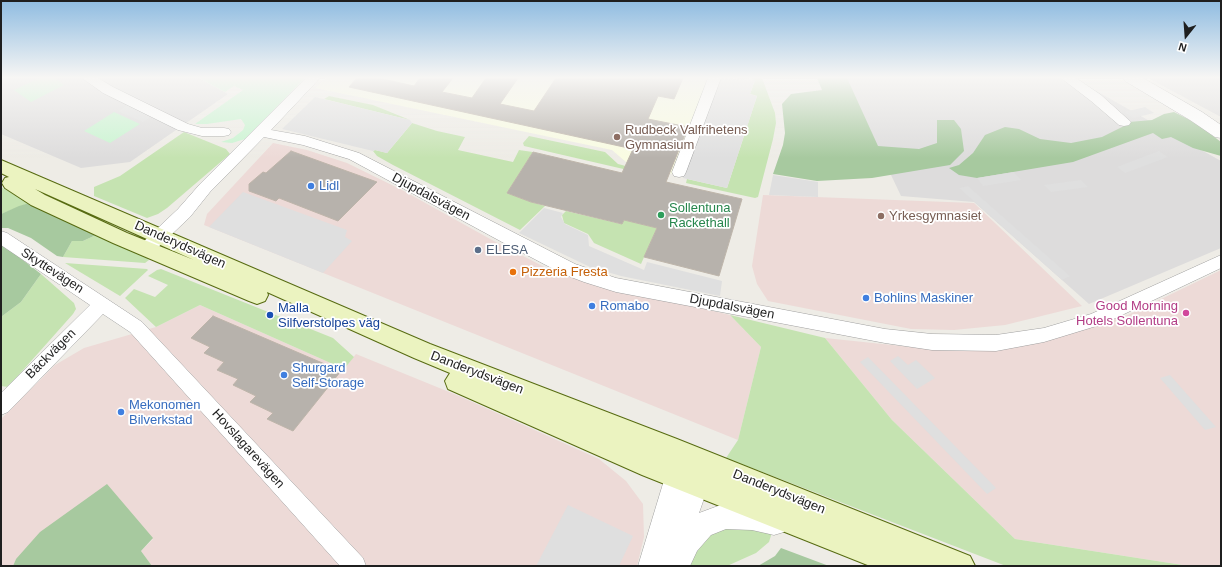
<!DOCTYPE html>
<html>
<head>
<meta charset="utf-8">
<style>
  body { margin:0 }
  #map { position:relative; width:1222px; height:567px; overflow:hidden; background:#eeece6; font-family:Helvetica,sans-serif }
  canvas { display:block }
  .frame { position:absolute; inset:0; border:2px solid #1f1f1f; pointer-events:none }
  .north { position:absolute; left:1166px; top:16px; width:40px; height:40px; -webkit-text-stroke:3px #fff; paint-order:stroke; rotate:197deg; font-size:11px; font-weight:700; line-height:16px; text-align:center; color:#1f1f1f }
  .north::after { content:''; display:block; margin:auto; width:14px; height:18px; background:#1f1f1f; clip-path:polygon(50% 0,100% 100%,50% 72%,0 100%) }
</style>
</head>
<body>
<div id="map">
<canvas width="1222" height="567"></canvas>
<div class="frame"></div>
<div class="north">N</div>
</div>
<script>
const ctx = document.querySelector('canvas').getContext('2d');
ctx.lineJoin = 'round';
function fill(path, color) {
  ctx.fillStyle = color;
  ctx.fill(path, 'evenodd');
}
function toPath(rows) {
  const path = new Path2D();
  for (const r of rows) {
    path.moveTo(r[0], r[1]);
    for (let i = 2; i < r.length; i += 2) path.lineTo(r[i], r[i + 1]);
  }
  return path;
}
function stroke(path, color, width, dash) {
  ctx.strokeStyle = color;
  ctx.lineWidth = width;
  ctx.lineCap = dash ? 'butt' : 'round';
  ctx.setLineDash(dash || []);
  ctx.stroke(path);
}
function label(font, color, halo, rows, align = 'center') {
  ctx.font = font + ' Helvetica,sans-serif';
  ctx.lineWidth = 3.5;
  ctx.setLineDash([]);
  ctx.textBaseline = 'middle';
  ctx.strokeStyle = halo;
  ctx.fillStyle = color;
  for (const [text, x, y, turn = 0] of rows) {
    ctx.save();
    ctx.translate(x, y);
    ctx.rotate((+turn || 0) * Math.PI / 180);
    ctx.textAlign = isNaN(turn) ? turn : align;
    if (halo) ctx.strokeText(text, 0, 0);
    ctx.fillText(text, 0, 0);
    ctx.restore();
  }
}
fill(toPath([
  [1,78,199,78,228,94,130,162,81,168,1,134],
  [845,78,1073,78,1221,161,1221,248,1089,304,974,202,901,196],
  [1148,78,1221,78,1221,117]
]), '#dddcdc');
fill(toPath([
  [273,143,307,150,347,163,402,190,492,240,558,274,730,315,761,347,738,440,204,225,207,214],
  [763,195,974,203,1082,306,1005,325,954,330,911,329,768,301,757,284,752,266],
  [1221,270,1221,566,1189,566,1015,539,892,420,825,338,940,350,1021,342,1128,315],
  [200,305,344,369,356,354,459,396,599,459,626,481,643,504,644,537,637,566,152,566,141,551,153,539,16,559,13,566,1,566,1,419,55,365,84,348,156,327]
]), '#eddad7');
fill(toPath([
  [326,78,709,78,673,174,626,162,612,150,316,88]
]), '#f9fce2');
fill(toPath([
  [749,78,762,78,775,113,776,123,773,139,758,197,755,198,686,183,687,179,727,188,757,96,750,94,755,80],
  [329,96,373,105,410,120,324,99],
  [412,123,437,131,465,137,458,150,513,162,519,150,533,152,507,193,531,202,545,206,520,230,393,165,377,156,373,151,375,150,387,153],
  [184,132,226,149,230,154,167,208,158,214,147,218,94,196,94,187,120,176],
  [529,136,605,152,618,164,645,171,645,174,524,146,523,143],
  [1,187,29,203,1,214],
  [566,211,621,224,624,220,657,228,641,264,594,243,588,234,564,223,562,215],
  [96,235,144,255,149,260,145,263,63,257,72,241,83,241],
  [65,263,147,269,148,270,120,296],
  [161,269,333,338,354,357,344,369,200,305,156,327,125,298,134,289,155,297,168,285,148,276,157,270],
  [41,274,74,303,76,309,73,314,8,387,1,386,1,317,21,302],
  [730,315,825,338,892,420,1015,539,1189,566,1006,566,726,458,738,440,761,347],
  [711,529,773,529,769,542,756,553,727,566,685,566]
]), '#c5e3b1');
fill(toPath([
  [817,78,847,78,878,146,919,149,937,143,937,120,954,120,961,129,964,151,950,165,872,178,817,181,773,174,783,145,785,133,782,104,791,94,822,90],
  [1174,112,1196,123,1221,142,1221,156,1193,148,1171,137,1162,139,1153,133,1073,162,977,178,959,175,949,168,959,165,973,153,985,135,1005,127,1019,129,1040,139,1071,143,1102,137,1124,126,1129,122,1152,120,1164,114],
  [29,203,46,210,96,235,83,241,72,241,63,257,57,256,31,238,8,228,1,228,1,214,19,206],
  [1,245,10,250,41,274,21,302,1,317],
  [107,484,153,538,141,551,152,566,13,566,16,559,40,532],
  [781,548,829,566,758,566,775,556]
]), '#a7c99f');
fill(toPath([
  [39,78,55,78,64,85,31,102,14,90],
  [199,78,305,78,245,139,232,143,221,142,233,138,243,130,245,125,241,119,207,124,195,124,243,90,234,86,225,92],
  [114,112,140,124,110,143,84,131]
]), '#c8f4d0');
fill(toPath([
  [720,78,755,80,750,94,757,96,727,188,683,178],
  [315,97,410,120,412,123,387,153,375,150,373,151,282,129],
  [127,105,151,117,143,122,118,111],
  [1145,107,1154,113,1133,118,1124,112],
  [1159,151,1168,157,1125,173,1117,167],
  [1014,172,1021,180,983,186,977,178],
  [773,175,818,182,818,197,769,195],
  [1081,180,1088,187,1051,192,1044,185],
  [968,186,1070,276,1062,280,959,188],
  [243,192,347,230,345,237,352,241,323,273,209,227],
  [544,208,563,213,561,217,565,224,588,235,589,246,644,270,647,262,722,281,720,296,621,276,590,267,519,233],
  [898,356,908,365,916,360,935,378,917,389,890,361],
  [868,357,996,488,987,494,860,362],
  [1170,375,1216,427,1205,430,1160,378],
  [568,505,633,536,619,566,536,566]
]), '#dfdfdf');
const building = toPath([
  [357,78,378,78,414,86,420,78,453,78,442,92,472,98,486,78,518,78,500,104,534,111,556,78,683,78,674,99,658,96,648,119,688,127,666,182,742,199,719,276,644,257,657,228,624,220,622,224,531,202,507,193,533,152,622,173,633,149,349,87,357,78],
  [291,151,377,182,338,221,279,198,276,201,249,191,249,184,263,172,266,173,291,151],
  [213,316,341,371,293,431,267,419,273,413,250,402,256,396,233,385,238,379,217,370,224,362,204,353,210,347,191,338,213,316]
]);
fill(building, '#b7b2ac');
stroke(building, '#beb5aa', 1);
const minor = toPath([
  [82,78,98,78,113,87,188,124,202,128,224,128,229,129,231,132,229,135,224,136,202,136,178,130,103,93,82,78],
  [306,78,320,78,271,130,305,136,359,153,575,264,616,278,885,329,932,334,996,335,1044,328,1091,314,1221,255,1221,268,1103,324,1044,342,996,351,932,350,885,343,616,292,584,282,563,274,502,242,349,159,303,145,264,137,210,192,190,217,153,252,147,254,141,252,139,248,141,244,178,209,200,184,306,78],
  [708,78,721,78,686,172,684,176,679,177,674,176,672,172,708,78],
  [1061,78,1076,78,1101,95,1131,122,1129,125,1124,126,1119,125,1091,101,1061,78],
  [1,231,7,233,142,322,363,558,366,566,340,566,130,332,103,314,8,412,1,415,1,393,90,305,1,245,1,231]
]);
const tertiary = toPath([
  [1123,78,1143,78,1202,112,1221,125,1221,138,1215,137,1190,120,1125,81,1123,78],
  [678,465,687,468,690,474,696,471,705,475,709,484,699,513,726,503,752,504,774,509,784,512,787,522,784,532,774,535,752,530,726,529,711,535,697,551,690,566,638,566,665,477,669,468,678,465]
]);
const secondary = toPath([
  [1,160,430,344,677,439,970,556,975,566,924,566,921,565,922,566,870,566,642,475,448,389,445,381,450,373,414,358,267,292,268,295,265,301,257,304,249,301,113,243,31,205,5,188,2,183,5,178,9,177,1,173,1,160],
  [35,189,194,260,127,233,45,195,35,189]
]);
stroke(minor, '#a0a0a0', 1);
stroke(tertiary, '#a0a0a0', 1);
stroke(secondary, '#576b11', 2);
fill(minor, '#fff');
fill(tertiary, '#fff');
fill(secondary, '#ebf3c0');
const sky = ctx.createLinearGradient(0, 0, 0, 158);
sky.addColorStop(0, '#8fbce1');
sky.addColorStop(0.49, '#f7f6f4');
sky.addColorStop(1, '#f7f6f400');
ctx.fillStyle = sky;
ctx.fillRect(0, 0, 1222, 158);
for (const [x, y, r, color] of [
  [617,137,4,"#8d6e63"],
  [311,186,4,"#3f7fe0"],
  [661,215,4,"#2e9e5b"],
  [881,216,4,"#8d6e63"],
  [478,250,4,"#5c6f8a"],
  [513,272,4,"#e8710a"],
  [866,298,4,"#3f7fe0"],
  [592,306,4,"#3f7fe0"],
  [1186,313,4,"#d1479c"],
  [270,315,4,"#1a4fb4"],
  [284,375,4,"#3f7fe0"],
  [121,412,4,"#3f7fe0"]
]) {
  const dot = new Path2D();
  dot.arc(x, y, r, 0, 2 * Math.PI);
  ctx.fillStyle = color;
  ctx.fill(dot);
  stroke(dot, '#fff', 1.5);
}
label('13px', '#785e54', '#fff', [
  ["Rudbeck Valfrihetens",625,130],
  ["Gymnasium",625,145],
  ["Yrkesgymnasiet",889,216]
], 'left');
label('13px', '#366cbe', '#fff', [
  ["Lidl",319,186],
  ["Bohlins Maskiner",874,298],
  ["Romabo",600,306],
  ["Shurgard",292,368],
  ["Self-Storage",292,383],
  ["Mekonomen",129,405],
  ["Bilverkstad",129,420]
], 'left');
label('13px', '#1f1f1f', '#fff', [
  ["Djupdalsvägen",431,197,28],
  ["Danderydsvägen",180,245,24],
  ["Skyttevägen",52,271,33],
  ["Djupdalsvägen",732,307,11],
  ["Bäckvägen",51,354,-45],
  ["Danderydsvägen",477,373,21],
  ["Hovslagarevägen",248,449,48],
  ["Danderydsvägen",779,492,22]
]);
label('13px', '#27864d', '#fff', [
  ["Sollentuna",669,208],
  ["Rackethall",669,223]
], 'left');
label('13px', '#4e5e75', '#fff', [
  ["ELESA",486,250]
], 'left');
label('13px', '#c56008', '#fff', [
  ["Pizzeria Fresta",521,272]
], 'left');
label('13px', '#b23c85', '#fff', [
  ["Good Morning",1178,306],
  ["Hotels Sollentuna",1178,321]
], 'right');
label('13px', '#164399', '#fff', [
  ["Malla",278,308],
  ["Silfverstolpes väg",278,323]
], 'left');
</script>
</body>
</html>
